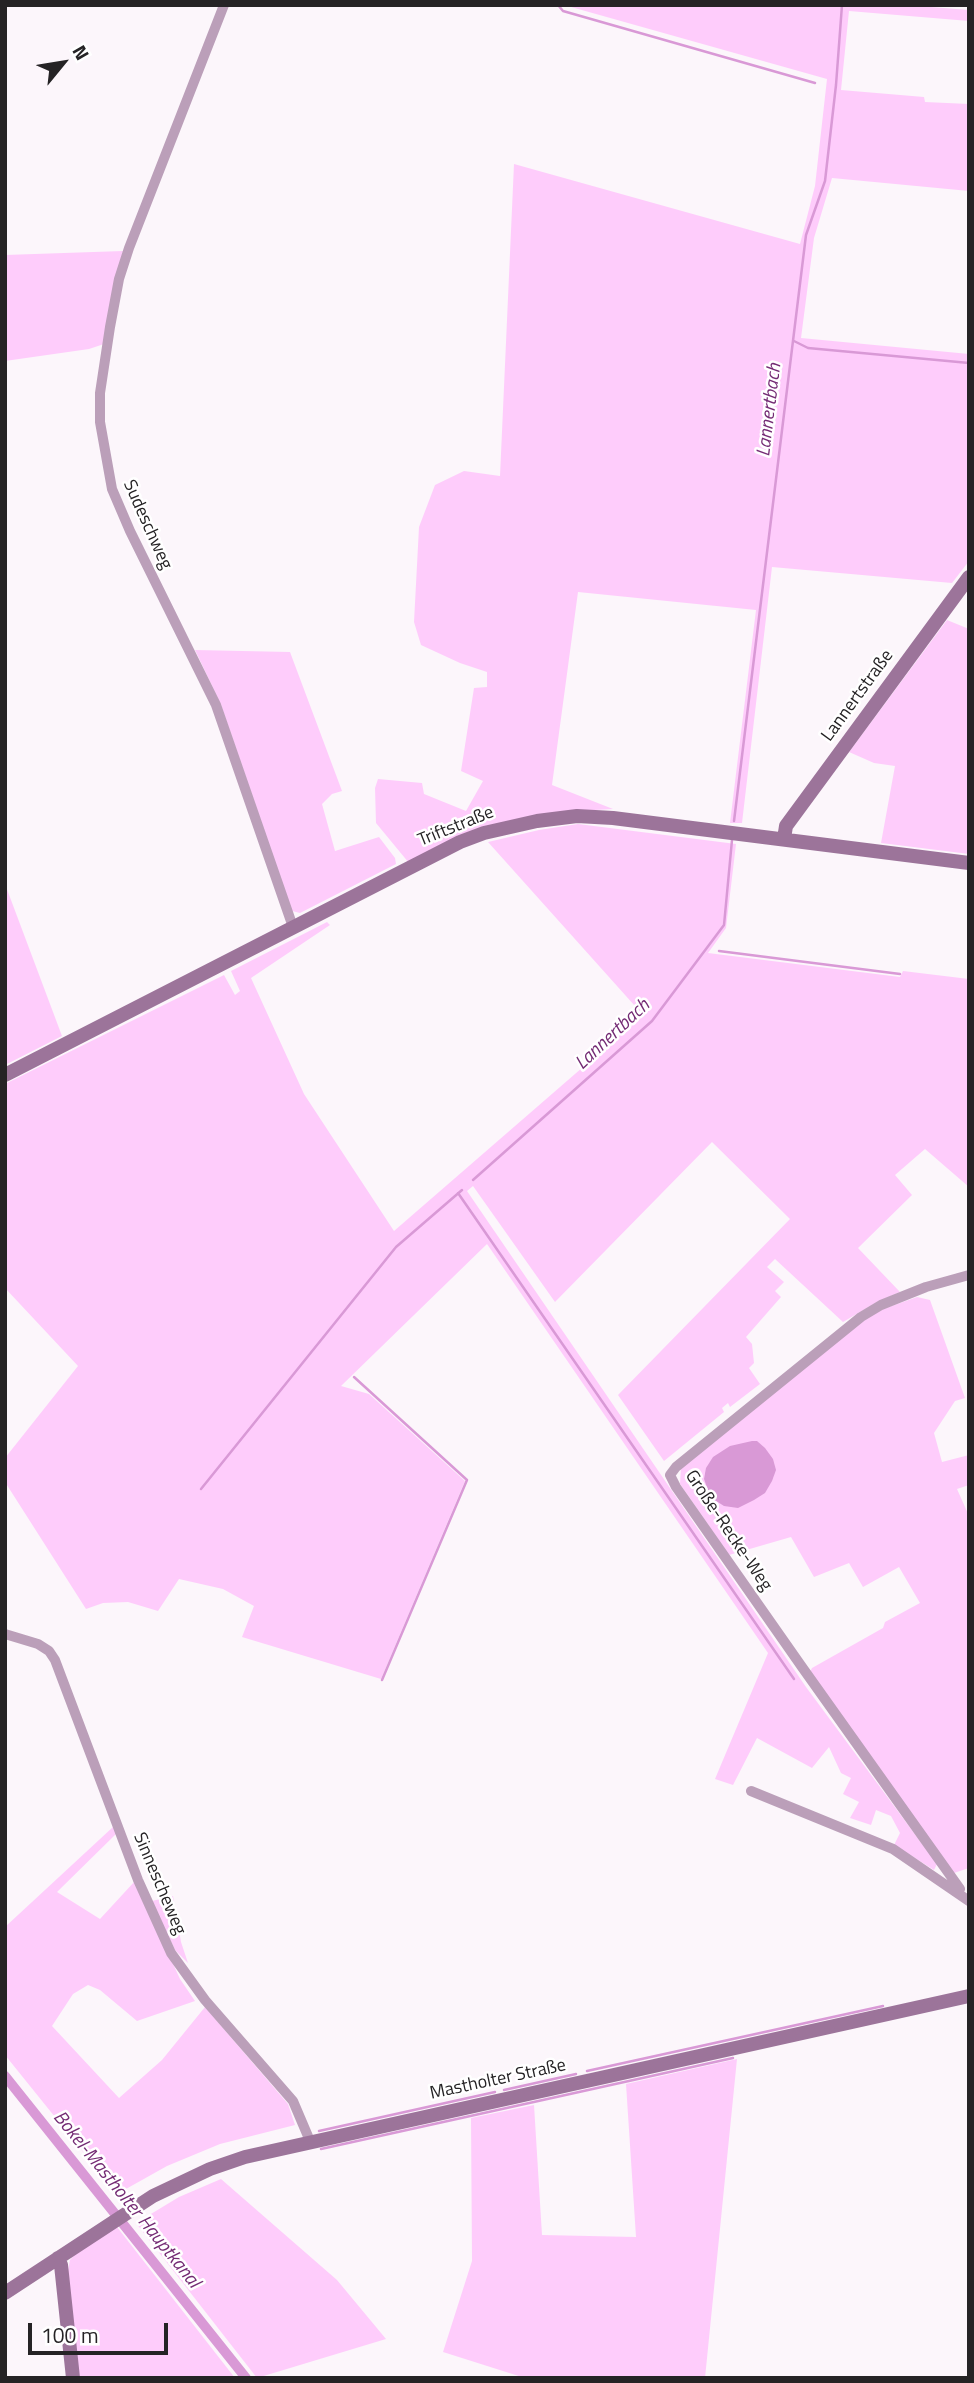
<!DOCTYPE html>
<html>
<head>
<meta charset="utf-8">
<style>
  body { margin:0 }
  #map { position:relative; width:974px; height:2383px; overflow:hidden; background:#fcf6fb; font-family:"Titillium Web",sans-serif }
  canvas { display:block }
  .frame { position:absolute; inset:0; border:7px solid #252325; pointer-events:none }
  .north { position:absolute; left:28px; top:28px; width:70px; height:70px; -webkit-text-stroke:5px #fff; paint-order:stroke; rotate:60deg; font-size:19px; font-weight:700; line-height:28px; text-align:center; color:#252325 }
  .north::after { content:''; display:block; margin:auto; width:24px; height:32px; background:#252325; clip-path:polygon(50% 0,100% 100%,50% 72%,0 100%) }
  .scale { position:absolute; left:28px; top:2323px; width:140px; height:32px; box-sizing:border-box; border:4px solid #252325; border-top:0; padding-left:9px; font-size:21px; line-height:24px; white-space:nowrap; color:#252325; -webkit-text-stroke:5px #fff; paint-order:stroke }
</style>
</head>
<body>
<div id="map">
<canvas width="974" height="2383"></canvas>
<div class="frame"></div>
<div class="north">N</div>
<div class="scale">100 m</div>
</div>
<script>
const ctx = document.querySelector('canvas').getContext('2d');
ctx.lineJoin = 'round';
function fill(path, color) {
  ctx.fillStyle = color;
  ctx.fill(path, 'evenodd');
}
function toPath(rows) {
  const path = new Path2D();
  for (const r of rows) {
    path.moveTo(r[0], r[1]);
    for (let i = 2; i < r.length; i += 2) path.lineTo(r[i], r[i + 1]);
  }
  return path;
}
function stroke(path, color, width, dash) {
  ctx.strokeStyle = color;
  ctx.lineWidth = width;
  ctx.lineCap = dash ? 'butt' : 'round';
  ctx.setLineDash(dash || []);
  ctx.stroke(path);
}
function label(font, color, halo, rows, align = 'center') {
  ctx.font = font + ' "Titillium Web",sans-serif';
  ctx.lineWidth = 5;
  ctx.setLineDash([]);
  ctx.textBaseline = 'middle';
  ctx.strokeStyle = halo;
  ctx.fillStyle = color;
  for (const [text, x, y, turn = 0] of rows) {
    ctx.save();
    ctx.translate(x, y);
    ctx.rotate((+turn || 0) * Math.PI / 180);
    ctx.textAlign = isNaN(turn) ? turn : align;
    if (halo) ctx.strokeText(text, 0, 0);
    ctx.fillText(text, 0, 0);
    ctx.restore();
  }
}
fill(toPath([
  [564,5,906,5,969,10,969,21,849,11,841,90,924,97,925,102,969,104,969,191,832,178,814,238,801,338,969,354,969,561,952,583,772,567,742,823,730,823,756,610,578,592,552,785,613,809,576,811,409,863,376,823,375,788,378,779,422,783,424,794,466,811,483,781,461,771,474,688,487,687,487,672,460,663,421,645,414,622,419,527,435,485,464,471,500,476,514,164,800,244,815,186,827,79],
  [123,251,104,344,89,349,5,361,5,255],
  [947,620,969,629,969,854,881,843,895,766,874,763,849,752],
  [195,650,290,652,342,791,332,794,322,804,335,851,379,837,395,858,396,864,300,913,292,911,221,705],
  [578,824,736,844,726,928,708,953,900,977,903,971,969,979,969,1187,925,1149,895,1175,912,1195,858,1248,900,1292,879,1301,843,1322,775,1259,767,1267,784,1282,775,1291,781,1297,746,1337,752,1344,754,1363,749,1368,760,1384,730,1407,728,1403,722,1408,724,1412,664,1461,618,1395,790,1219,712,1142,555,1302,473,1186,467,1191,806,1687,937,1864,934,1870,894,1845,900,1833,891,1816,876,1810,871,1825,850,1818,859,1802,843,1794,851,1778,841,1773,829,1747,812,1768,757,1738,733,1785,715,1779,768,1653,487,1244,341,1386,369,1394,465,1481,381,1679,242,1637,254,1606,223,1589,179,1579,158,1611,128,1602,103,1603,86,1609,5,1482,5,1458,78,1366,5,1288,5,1084,224,975,235,995,240,991,231,971,327,922,330,925,251,978,304,1094,394,1231,643,1015,488,842,539,830],
  [5,884,62,1036,5,1065],
  [917,1297,930,1300,965,1398,955,1401,934,1433,942,1462,969,1455,969,1485,957,1489,969,1516,969,1868,954,1873,810,1672,812,1668,883,1628,885,1622,920,1603,899,1567,863,1587,849,1563,814,1577,791,1537,729,1555,680,1484,681,1467,861,1322,883,1309],
  [113,1827,116,1834,57,1892,100,1919,135,1881,180,1979,195,2001,137,2021,100,1990,88,1985,73,1994,52,2026,119,2098,162,2060,205,2007,288,2104,295,2125,220,2144,167,2166,117,2194,5,2055,5,1927],
  [173,1896,181,1942,188,1963,175,1950,152,1901],
  [737,2059,705,2378,525,2378,443,2352,472,2261,471,2118,534,2105,542,2235,636,2237,626,2084],
  [221,2179,337,2280,386,2339,257,2378,136,2223,179,2197],
  [117,2227,235,2378,78,2378,67,2275,70,2260,77,2252]
]), '#feccfb');
fill(toPath([
  [752,1441,757,1441,765,1448,773,1459,776,1470,772,1481,765,1493,754,1500,738,1508,724,1506,713,1499,708,1490,704,1479,706,1468,713,1457,730,1446]
]), '#d999d6');
stroke(toPath([
  [558,5,563,11,815,83],
  [794,341,808,348,969,363],
  [734,821,806,235,825,181,836,85,842,5],
  [719,951,900,974],
  [473,1180,652,1021,724,925,732,840],
  [458,1193,794,1679],
  [354,1377,467,1480,382,1680],
  [201,1489,396,1247,462,1190],
  [587,2071,883,2006],
  [504,2090,576,2074],
  [319,2131,495,2092],
  [321,2149,733,2058]
]), '#d999d6', 2.5);
stroke(toPath([
  [5,2076,246,2378]
]), '#d999d6', 10);
stroke(toPath([
  [224,5,129,248,119,279,110,327,100,393,100,422,112,489,130,531,216,705,293,927],
  [5,1634,38,1644,49,1651,55,1660,138,1880,171,1953,205,2000,293,2101,310,2141],
  [751,1791,893,1849,969,1901],
  [958,1893,960,1889,802,1667,676,1487,670,1475,676,1467,861,1317,881,1305,926,1287,969,1275]
]), '#bb9fb9', 10);
stroke(toPath([
  [784,839,786,826,969,577],
  [5,1075,460,842,484,833,537,821,577,816,613,818,969,863],
  [58,2258,61,2265,73,2378],
  [5,2293,153,2196,210,2169,245,2157,969,1996]
]), '#9c749a', 14);
label('18px', '#252325', '#fff', [
  ["Sudeschweg",147,525,66],
  ["Lannertstraße",858,696,-54],
  ["Triftstraße",456,827,-22],
  ["Große-Recke-Weg",728,1531,56],
  ["Sinnescheweg",159,1884,67],
  ["Mastholter Straße",498,2080,-12]
]);
label('italic 19px', '#742b74', '#fff', [
  ["Lannertbach",770,410,-83],
  ["Lannertbach",613,1035,-43],
  ["Bokel-Mastholter Hauptkanal",126,2200,51]
]);
</script>
</body>
</html>
